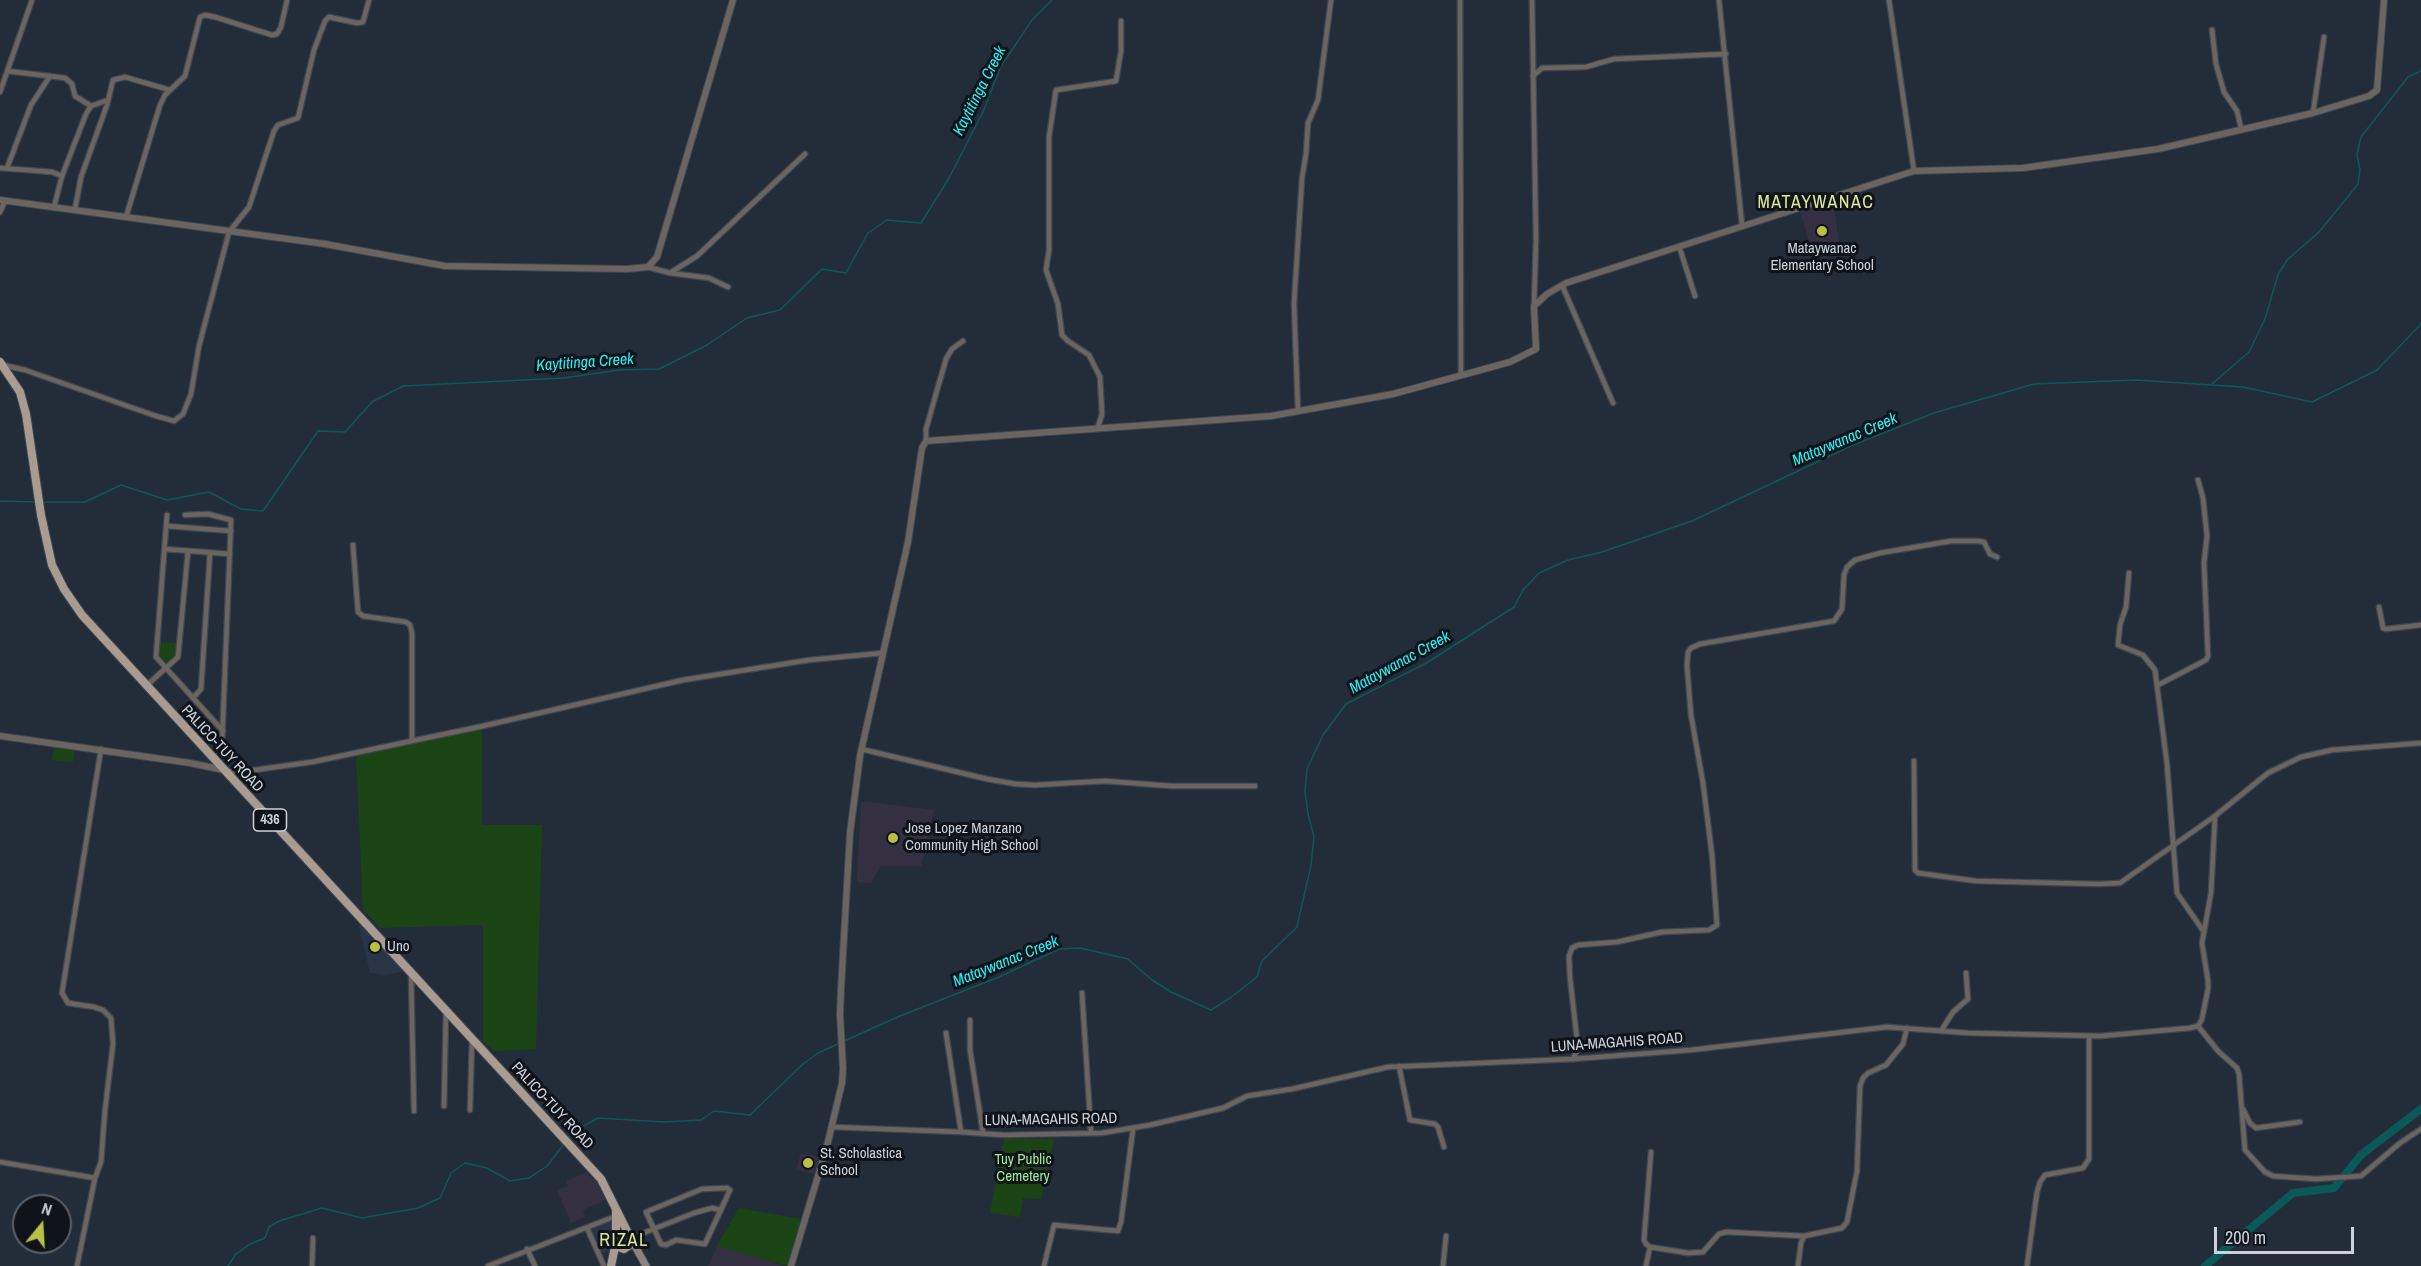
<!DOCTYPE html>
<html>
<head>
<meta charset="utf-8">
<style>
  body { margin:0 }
  #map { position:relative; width:2421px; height:1266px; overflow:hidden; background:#232c39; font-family:"Archivo Narrow",sans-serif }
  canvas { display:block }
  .north { position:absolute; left:12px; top:1194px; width:60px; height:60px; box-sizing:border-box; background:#10141a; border:2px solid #5b6067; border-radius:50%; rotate:18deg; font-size:16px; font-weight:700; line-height:24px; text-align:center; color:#ccd2db }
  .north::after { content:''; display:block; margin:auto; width:21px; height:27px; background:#b9c046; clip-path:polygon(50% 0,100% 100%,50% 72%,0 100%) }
  .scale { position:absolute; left:2214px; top:1227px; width:140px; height:27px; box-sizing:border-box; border:3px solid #ccd2db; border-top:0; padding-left:8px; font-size:18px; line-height:21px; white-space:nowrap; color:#ccd2db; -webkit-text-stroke:4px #10141a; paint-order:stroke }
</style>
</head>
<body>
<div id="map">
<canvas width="2421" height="1266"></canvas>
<div class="north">N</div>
<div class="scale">200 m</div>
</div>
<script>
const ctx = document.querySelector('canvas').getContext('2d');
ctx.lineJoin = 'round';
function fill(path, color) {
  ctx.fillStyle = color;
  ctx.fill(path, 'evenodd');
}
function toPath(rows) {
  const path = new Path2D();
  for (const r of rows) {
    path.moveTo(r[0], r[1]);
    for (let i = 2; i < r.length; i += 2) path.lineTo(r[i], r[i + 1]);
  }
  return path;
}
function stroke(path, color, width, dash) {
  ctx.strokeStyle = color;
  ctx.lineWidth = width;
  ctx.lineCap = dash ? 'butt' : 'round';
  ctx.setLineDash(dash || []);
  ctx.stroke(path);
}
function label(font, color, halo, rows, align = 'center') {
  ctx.font = font + ' "Archivo Narrow",sans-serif';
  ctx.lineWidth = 6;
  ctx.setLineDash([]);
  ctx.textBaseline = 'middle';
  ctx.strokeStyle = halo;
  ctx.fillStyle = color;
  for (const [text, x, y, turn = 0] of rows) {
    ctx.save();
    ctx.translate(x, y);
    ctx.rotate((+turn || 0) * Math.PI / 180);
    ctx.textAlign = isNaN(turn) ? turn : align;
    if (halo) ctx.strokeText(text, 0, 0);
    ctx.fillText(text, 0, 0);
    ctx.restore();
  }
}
fill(toPath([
  [361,925,405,971,386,975,370,973,359,927],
  [612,1220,614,1226,610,1250,601,1254,590,1229]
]), '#283547');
fill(toPath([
  [1833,199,1840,251,1813,255,1800,210],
  [861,801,934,810,921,866,881,866,871,883,857,882],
  [801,1153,819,1157,814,1174,796,1170],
  [586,1172,598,1184,606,1200,583,1210,585,1217,571,1223,557,1190,568,1186,566,1181],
  [717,1246,752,1255,783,1266,708,1266]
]), '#353041');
fill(toPath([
  [160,642,176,643,175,655,166,664,159,655],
  [482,728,482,825,542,825,536,1049,494,1051,483,1041,483,925,380,928,363,910,356,753],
  [54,746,75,749,73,762,52,760],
  [1004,1139,1054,1139,1041,1199,1023,1198,1020,1217,990,1213],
  [739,1208,801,1219,787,1266,717,1246]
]), '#1b4415');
stroke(toPath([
  [2212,384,2249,352,2265,319,2278,275,2287,260,2320,231,2358,184,2360,170,2357,155,2361,137,2408,77,2421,71],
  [0,501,36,502],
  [41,502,85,502,121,485,167,500,209,492,241,509,263,511,318,431,345,432,372,402,403,386,564,378,619,370,659,369,707,345,747,318,780,310,822,269,846,273,868,233,887,220,921,223,949,178,983,112,1000,68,1032,20,1052,0],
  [844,1041,900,1016,999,977,1059,949,1080,948,1128,959,1152,980,1171,992,1211,1010,1230,998,1257,977,1262,961,1297,927,1311,865,1314,837,1308,814,1305,791,1307,769,1323,735,1346,704,1428,662,1514,607,1523,590,1539,573,1568,560,1602,552,1692,521,1853,445,1934,413,2034,384,2136,380,2243,387,2312,402,2377,370,2421,324],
  [569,1138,573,1132,598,1118,664,1122,701,1120,714,1111,750,1115,803,1064,818,1053,840,1043],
  [228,1266,236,1254,250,1244,265,1238,269,1227,279,1221,322,1208,362,1218,418,1208,440,1198,451,1173,465,1163,487,1168,510,1181,529,1178,547,1166,564,1144]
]), '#0b5859', 1.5);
stroke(toPath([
  [2205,1266,2293,1193,2334,1188,2361,1155,2421,1109]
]), '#0b5859', 8);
const minor = toPath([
  [1460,0,1461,375],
  [1532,0,1536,240,1534,306],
  [1719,0,1742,225],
  [1889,0,1914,171],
  [2212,30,2216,64,2224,92,2237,111,2241,128],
  [7,71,65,78,72,84,75,96,91,106],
  [1533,76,1542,68,1586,67,1614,59,1726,54],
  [0,92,32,0],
  [2313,113,2324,37],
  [0,168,52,172,62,176],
  [7,168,31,105,50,76],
  [54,207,62,176,86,114,91,106,108,100],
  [75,209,81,177,107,105,113,80,125,77,170,90],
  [0,212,5,201],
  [126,217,160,105,165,95,185,76,200,17,205,15,215,17,272,35,277,34,281,27,287,0],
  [1679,246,1695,296],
  [648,267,670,273,709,278,728,287],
  [670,273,697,256,805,154],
  [1562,285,1613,403],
  [3,365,25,370,153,415,174,421,183,414,191,394,199,346,229,232,249,207,274,131,278,125,298,118,314,50,325,21,329,17,357,23,363,22,369,0],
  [1298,411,1294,304,1302,178,1306,154,1308,123,1318,100,1331,0],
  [1098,427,1102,414,1100,377,1089,355,1068,341,1062,335,1058,304,1046,270,1049,250,1049,137,1056,90,1116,81,1121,51,1121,21],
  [926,441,926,429,946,359,952,349,963,341],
  [167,515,156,657,223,731],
  [185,515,208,514,231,520,222,744,218,748],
  [167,526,231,531],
  [353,545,358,612,363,616,406,622,410,625,412,633,412,741],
  [165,549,230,554],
  [2129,573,2126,607,2120,625,2118,645,2143,655,2155,670,2167,764,2177,893,2204,932],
  [2379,607,2383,628,2386,629,2421,625],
  [2158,685,2206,660,2208,656,2204,563,2207,536,2203,498,2198,480],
  [146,686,178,657,188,551],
  [193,698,201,689,210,553],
  [861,749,987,779,1016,784,1035,785,1105,781,1171,786,1255,786],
  [1914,761,1915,870,1918,873,1976,881,2099,884,2120,883,2215,816,2268,773,2301,757,2332,750,2421,743],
  [225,771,240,772,312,762,483,726,683,680,809,660,883,653],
  [411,973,414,1111],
  [1082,993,1091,1133],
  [970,1020,970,1050,983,1133],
  [2198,1026,2218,1051,2237,1068,2239,1074,2245,1150,2265,1172,2273,1176,2316,1179,2361,1176,2400,1143,2421,1129],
  [1941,1031,1953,1012,1968,999,1966,973],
  [946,1033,961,1132],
  [1573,1059,1578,1048,1570,978,1569,956,1572,948,1578,945,1617,942,1662,932,1709,930,1717,925,1712,855,1703,783,1691,715,1687,666,1688,652,1691,648,1700,644,1834,621,1842,609,1844,575,1847,567,1855,560,1880,553,1951,541,1978,541,1984,542,1990,554,1997,557],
  [1399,1066,1410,1120,1435,1124,1438,1127,1444,1147],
  [444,1106,446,1010],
  [2243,1109,2250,1123,2256,1128,2300,1122],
  [470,1110,472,1040],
  [832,1127,961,1132,1004,1135,1102,1133,1150,1125,1223,1108,1247,1096,1292,1089,1388,1067,1573,1059,1691,1050,1887,1027,1968,1033,2101,1036,2190,1028,2198,1026,2202,1019,2208,989,2208,981,2202,943,2211,893,2215,816],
  [0,1162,95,1178,101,1162,105,1110,113,1044,111,1018,103,1010,94,1007,68,1003,62,993,101,749],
  [727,1188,730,1190,705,1244,676,1240,666,1245,661,1244,646,1212,702,1189,727,1188],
  [587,1228,604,1266],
  [631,1238,694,1213,712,1208,721,1210],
  [1650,1247,1646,1244,1644,1240,1651,1152],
  [527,1249,535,1266],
  [77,1266,95,1178],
  [312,1266,313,1238],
  [488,1266,616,1216],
  [1044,1266,1054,1225,1118,1231,1121,1222,1133,1129],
  [1443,1266,1446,1236],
  [1646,1266,1650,1247,1688,1253,1703,1252,1719,1234,1726,1232,1804,1236],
  [1798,1266,1801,1243,1804,1236,1842,1228,1847,1222,1857,1171,1860,1086,1863,1078,1868,1073,1886,1065,1903,1044,1907,1028],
  [2027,1266,2037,1192,2040,1182,2045,1175,2083,1168,2089,1159,2089,1036]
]);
const tertiary = toPath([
  [0,200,325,244,445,266,627,269,648,267,657,257,733,0],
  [0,736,190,763,224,770],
  [791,1266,827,1146,842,1083,843,1069,840,1014,841,989,850,833,860,756,908,542,922,448,926,441,1271,416,1393,394,1510,362,1536,349,1534,306,1547,294,1566,283,1914,171,2023,168,2158,149,2313,113,2369,96,2377,90,2384,0]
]);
const secondary = toPath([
  [631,1239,646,1266]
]);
const primary = toPath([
  [0,362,20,392,26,414,41,515,52,565,64,589,82,615,601,1179,631,1239,630,1245,624,1249,619,1247,616,1242],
  [611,1266,616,1242,616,1211]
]);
stroke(minor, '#3e4753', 7);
stroke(tertiary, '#3e4753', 8);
stroke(secondary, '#3e4753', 9);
stroke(primary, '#3e4753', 10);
stroke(minor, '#6b645f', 4.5);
stroke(tertiary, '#6b645f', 6);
stroke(secondary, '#8e837b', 7);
stroke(primary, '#aa9b91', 8);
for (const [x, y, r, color] of [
  [1822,231,6,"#b9c046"],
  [893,838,6,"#b9c046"],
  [375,947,6,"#b9c046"],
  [808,1163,6,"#b9c046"]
]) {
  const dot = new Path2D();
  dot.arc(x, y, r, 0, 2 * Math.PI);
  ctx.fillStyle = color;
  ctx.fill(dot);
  stroke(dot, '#10141a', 2);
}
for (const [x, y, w] of [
  [270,820,33]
]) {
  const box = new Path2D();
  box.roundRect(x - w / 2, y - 11, w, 22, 4.5);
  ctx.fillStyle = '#10141a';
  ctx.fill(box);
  stroke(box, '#ccd2db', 1.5);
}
label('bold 14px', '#ccd2db', null, [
  ["436",270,820]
]);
label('15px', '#ccd2db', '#10141a', [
  ["Mataywanac",1822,249,"center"],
  ["Elementary School",1822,266,"center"],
  ["Jose Lopez Manzano",905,829],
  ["Community High School",905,846],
  ["Uno",387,947],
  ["St. Scholastica",820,1154],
  ["School",820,1171]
], 'left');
label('15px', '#ccd2db', '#10141a', [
  ["PALICO-TUY ROAD",222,749,47],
  ["LUNA-MAGAHIS ROAD",1617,1043,-4],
  ["PALICO-TUY ROAD",552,1106,47],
  ["LUNA-MAGAHIS ROAD",1051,1120,-1]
]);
label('15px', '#9eed93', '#10141a', [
  ["Tuy Public",1023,1160],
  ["Cemetery",1023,1177]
]);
label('italic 16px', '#27f1f4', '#10141a', [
  ["Kaytitinga Creek",980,91,-63],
  ["Kaytitinga Creek",585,363,-4],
  ["Mataywanac Creek",1845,440,-23],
  ["Mataywanac Creek",1400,663,-29],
  ["Mataywanac Creek",1006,962,-22]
]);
ctx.letterSpacing = '1.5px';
label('18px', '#dfe698', '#10141a', [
  ["MATAYWANAC",1816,203],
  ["RIZAL",624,1241]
]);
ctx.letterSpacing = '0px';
</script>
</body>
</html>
